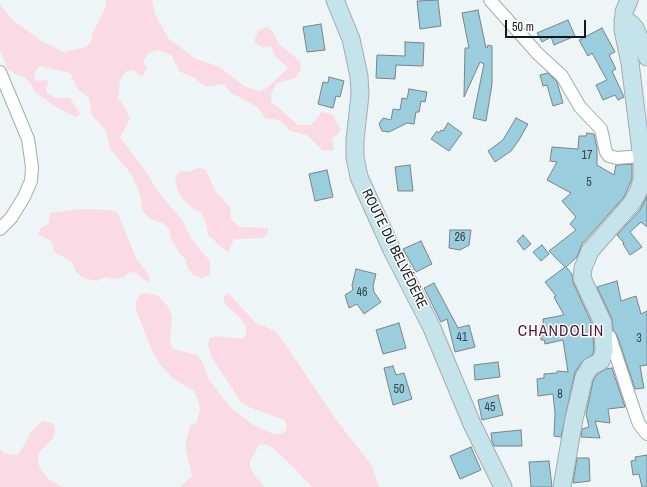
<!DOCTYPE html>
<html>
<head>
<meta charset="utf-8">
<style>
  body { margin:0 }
  #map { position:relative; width:647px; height:487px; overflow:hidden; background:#eef5f7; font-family:"Archivo Narrow",sans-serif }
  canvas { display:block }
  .scale { position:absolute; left:505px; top:20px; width:81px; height:18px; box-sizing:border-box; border:2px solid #141717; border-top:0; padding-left:5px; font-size:12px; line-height:14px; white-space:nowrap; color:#141717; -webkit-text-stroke:3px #fff; paint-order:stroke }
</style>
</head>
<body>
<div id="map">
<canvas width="647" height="487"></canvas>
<div class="scale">50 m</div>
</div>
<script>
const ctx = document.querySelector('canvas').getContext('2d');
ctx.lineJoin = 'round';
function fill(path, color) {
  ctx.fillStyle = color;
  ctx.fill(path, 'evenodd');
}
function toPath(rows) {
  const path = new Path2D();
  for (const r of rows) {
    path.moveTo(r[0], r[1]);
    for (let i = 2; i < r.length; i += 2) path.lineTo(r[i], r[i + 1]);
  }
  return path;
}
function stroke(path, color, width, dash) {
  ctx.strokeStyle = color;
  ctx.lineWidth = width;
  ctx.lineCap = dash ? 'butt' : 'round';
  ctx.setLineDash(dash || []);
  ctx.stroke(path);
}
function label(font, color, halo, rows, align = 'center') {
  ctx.font = font + ' "Archivo Narrow",sans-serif';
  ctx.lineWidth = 3;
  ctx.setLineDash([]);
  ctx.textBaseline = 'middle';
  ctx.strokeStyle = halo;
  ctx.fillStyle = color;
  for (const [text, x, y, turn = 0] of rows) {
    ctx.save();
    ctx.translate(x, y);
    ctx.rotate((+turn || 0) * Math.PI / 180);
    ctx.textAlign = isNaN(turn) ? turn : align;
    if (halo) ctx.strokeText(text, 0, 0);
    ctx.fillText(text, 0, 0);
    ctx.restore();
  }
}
fill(toPath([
  [106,0,152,0,155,14,168,38,196,59,220,67,244,86,258,91,266,89,288,68,275,56,271,46,263,48,254,41,258,31,267,27,273,32,279,44,300,61,301,68,296,78,277,83,271,93,271,101,298,125,310,125,316,120,321,112,332,114,341,130,332,139,334,150,323,151,307,135,290,131,282,122,274,119,266,119,256,106,231,93,224,84,206,87,193,77,180,72,171,55,158,50,149,53,143,61,147,69,142,77,133,70,126,71,120,80,118,98,126,109,130,119,120,137,145,170,156,189,182,220,192,240,210,261,210,275,201,278,193,275,188,269,186,260,180,254,172,241,169,229,163,223,152,220,143,212,139,191,131,174,110,149,106,131,92,115,89,98,78,89,70,73,39,66,34,73,36,81,46,80,49,82,46,87,47,93,56,98,70,98,80,113,76,117,61,110,35,92,31,84,24,77,15,74,7,68,0,50,0,5,14,21,43,42,64,52,86,47,91,42,92,34,106,7],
  [198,168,205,169,216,192,230,207,231,219,239,227,268,228,268,233,263,238,234,239,228,253,208,235,207,226,201,212,192,208,183,199,177,189,175,176,180,171,188,172],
  [79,209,108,210,117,212,137,260,149,275,149,282,142,279,137,273,129,272,123,278,114,279,106,277,96,281,83,278,76,272,72,262,54,252,52,242,38,234,40,229,49,223,50,213],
  [147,293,158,296,167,305,172,316,170,342,173,349,197,355,202,361,209,380,230,407,253,425,273,434,280,434,285,432,287,426,284,420,249,407,240,401,211,356,208,345,210,338,216,336,243,339,246,335,246,327,241,319,225,304,223,297,228,293,256,323,273,330,279,335,335,418,372,466,379,487,312,487,285,459,269,445,264,444,259,445,250,461,250,467,254,475,265,487,180,487,192,476,185,446,190,426,197,422,200,409,199,403,194,391,174,379,161,366,152,351,136,310,136,301,141,294],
  [42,421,54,424,55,430,54,437,39,452,38,462,40,468,48,479,63,487,0,487,0,449,4,453,12,455,19,454,32,430]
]), '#fadbe5');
const building = toPath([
  [438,0,441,26,420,29,417,1,438,0],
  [478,10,486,48,487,48,488,45,492,46,492,84,486,121,473,118,484,64,480,62,464,97,465,48,469,48,462,13,478,10],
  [568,20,575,36,554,45,551,37,542,42,537,33,568,20],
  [321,24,325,50,307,52,303,27,321,24],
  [602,28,615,52,609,55,616,69,612,71,624,97,618,100,615,95,603,100,596,85,607,80,592,53,588,56,579,40,602,28],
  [405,42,424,43,423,66,396,65,395,79,376,78,377,55,405,56,405,42],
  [548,73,557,82,563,103,553,106,547,85,543,86,540,75,548,73],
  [329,77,344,81,340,97,336,96,333,108,318,104,323,82,328,83,329,77],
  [409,89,427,92,425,102,421,101,419,112,416,112,414,124,407,123,389,132,382,131,379,124,383,118,391,120,393,109,400,110,402,98,407,99,409,89],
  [516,118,528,124,519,140,511,151,495,162,488,151,503,140,516,118],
  [448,123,462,133,449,151,431,139,437,131,439,133,441,130,443,131,448,123],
  [587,133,594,134,597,148,597,165,614,175,616,165,632,164,632,179,624,197,582,244,577,257,566,267,572,274,573,282,592,324,594,350,593,354,582,362,575,372,561,437,554,436,555,413,553,394,538,396,537,379,544,378,544,374,557,373,557,371,568,372,563,340,545,344,544,340,541,340,540,330,543,329,543,319,564,315,554,297,556,296,545,282,565,267,549,251,576,230,570,224,576,217,562,201,571,193,547,180,557,162,550,161,552,147,578,149,579,136,586,136,587,133],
  [410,165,413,191,398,191,395,167,410,165],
  [327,170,333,197,315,201,309,174,327,170],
  [647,196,647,227,641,222,630,232,642,247,630,255,623,244,624,243,617,235,640,210,647,196],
  [450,230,471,230,469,245,460,250,449,248,450,230],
  [523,235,531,244,524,250,517,241,523,235],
  [421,241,432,264,416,272,403,249,421,241],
  [542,245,549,254,541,261,533,252,542,245],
  [356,269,376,274,373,286,374,292,381,302,364,314,357,304,349,308,345,295,353,290,352,285,356,269],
  [617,281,621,301,636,296,641,314,647,311,647,365,640,366,644,388,635,389,617,335,613,330,612,319,597,287,617,281],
  [434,283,458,328,469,325,475,347,455,352,447,319,441,322,424,288,434,283],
  [399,323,406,348,383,354,376,330,399,323],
  [498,362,500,377,475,380,474,365,498,362],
  [393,366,396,375,404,373,412,399,393,405,384,368,393,366],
  [612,368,625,407,608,409,610,423,595,421,600,438,581,437,582,429,589,427,586,414,593,381,597,374,606,369,612,368],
  [498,395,503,415,482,420,478,400,498,395],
  [521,430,522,446,494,446,492,441,491,433,521,430],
  [471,447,481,470,460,479,450,456,471,447],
  [647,455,647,487,642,487,639,474,633,475,631,461,636,460,635,457,647,455],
  [577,458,589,458,590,481,573,483,577,458],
  [549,461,552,487,531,487,529,462,549,461]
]);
fill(building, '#9acddd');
stroke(building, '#7d8284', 1);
const street = toPath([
  [490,0,538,54,562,76,580,107,601,129,606,152,609,156,617,158,641,156],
  [0,72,28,139,32,167,31,181,24,197,11,218,0,229],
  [604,333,610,337,634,410,639,424,647,434]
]);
const secondary = toPath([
  [335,0,351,39,359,76,360,95,355,140,355,157,359,177,392,250,432,328,472,424,503,487],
  [623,21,630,23,635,28,647,57],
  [562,487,574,419,584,377,590,367,601,361,604,351,603,323,582,278,583,268,590,251,632,203,639,190,642,180,642,159,630,63,623,30,624,12,629,0]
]);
stroke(street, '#a5abad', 14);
stroke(secondary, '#a5abad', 19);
stroke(street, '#fff', 12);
stroke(secondary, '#c4e3eb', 17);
label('12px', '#364448', null, [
  ["17",587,156],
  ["5",589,183],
  ["26",460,238],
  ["46",362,293],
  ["41",462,338],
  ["3",639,339],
  ["50",399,390],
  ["8",560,395],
  ["45",490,408]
]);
label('14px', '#141717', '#fff', [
  ["ROUTE DU BELVÉDÈRE",394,249,64]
]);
ctx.letterSpacing = '1px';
label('16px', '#541330', '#fff', [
  ["CHANDOLIN",561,332]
]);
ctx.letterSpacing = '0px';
</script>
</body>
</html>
